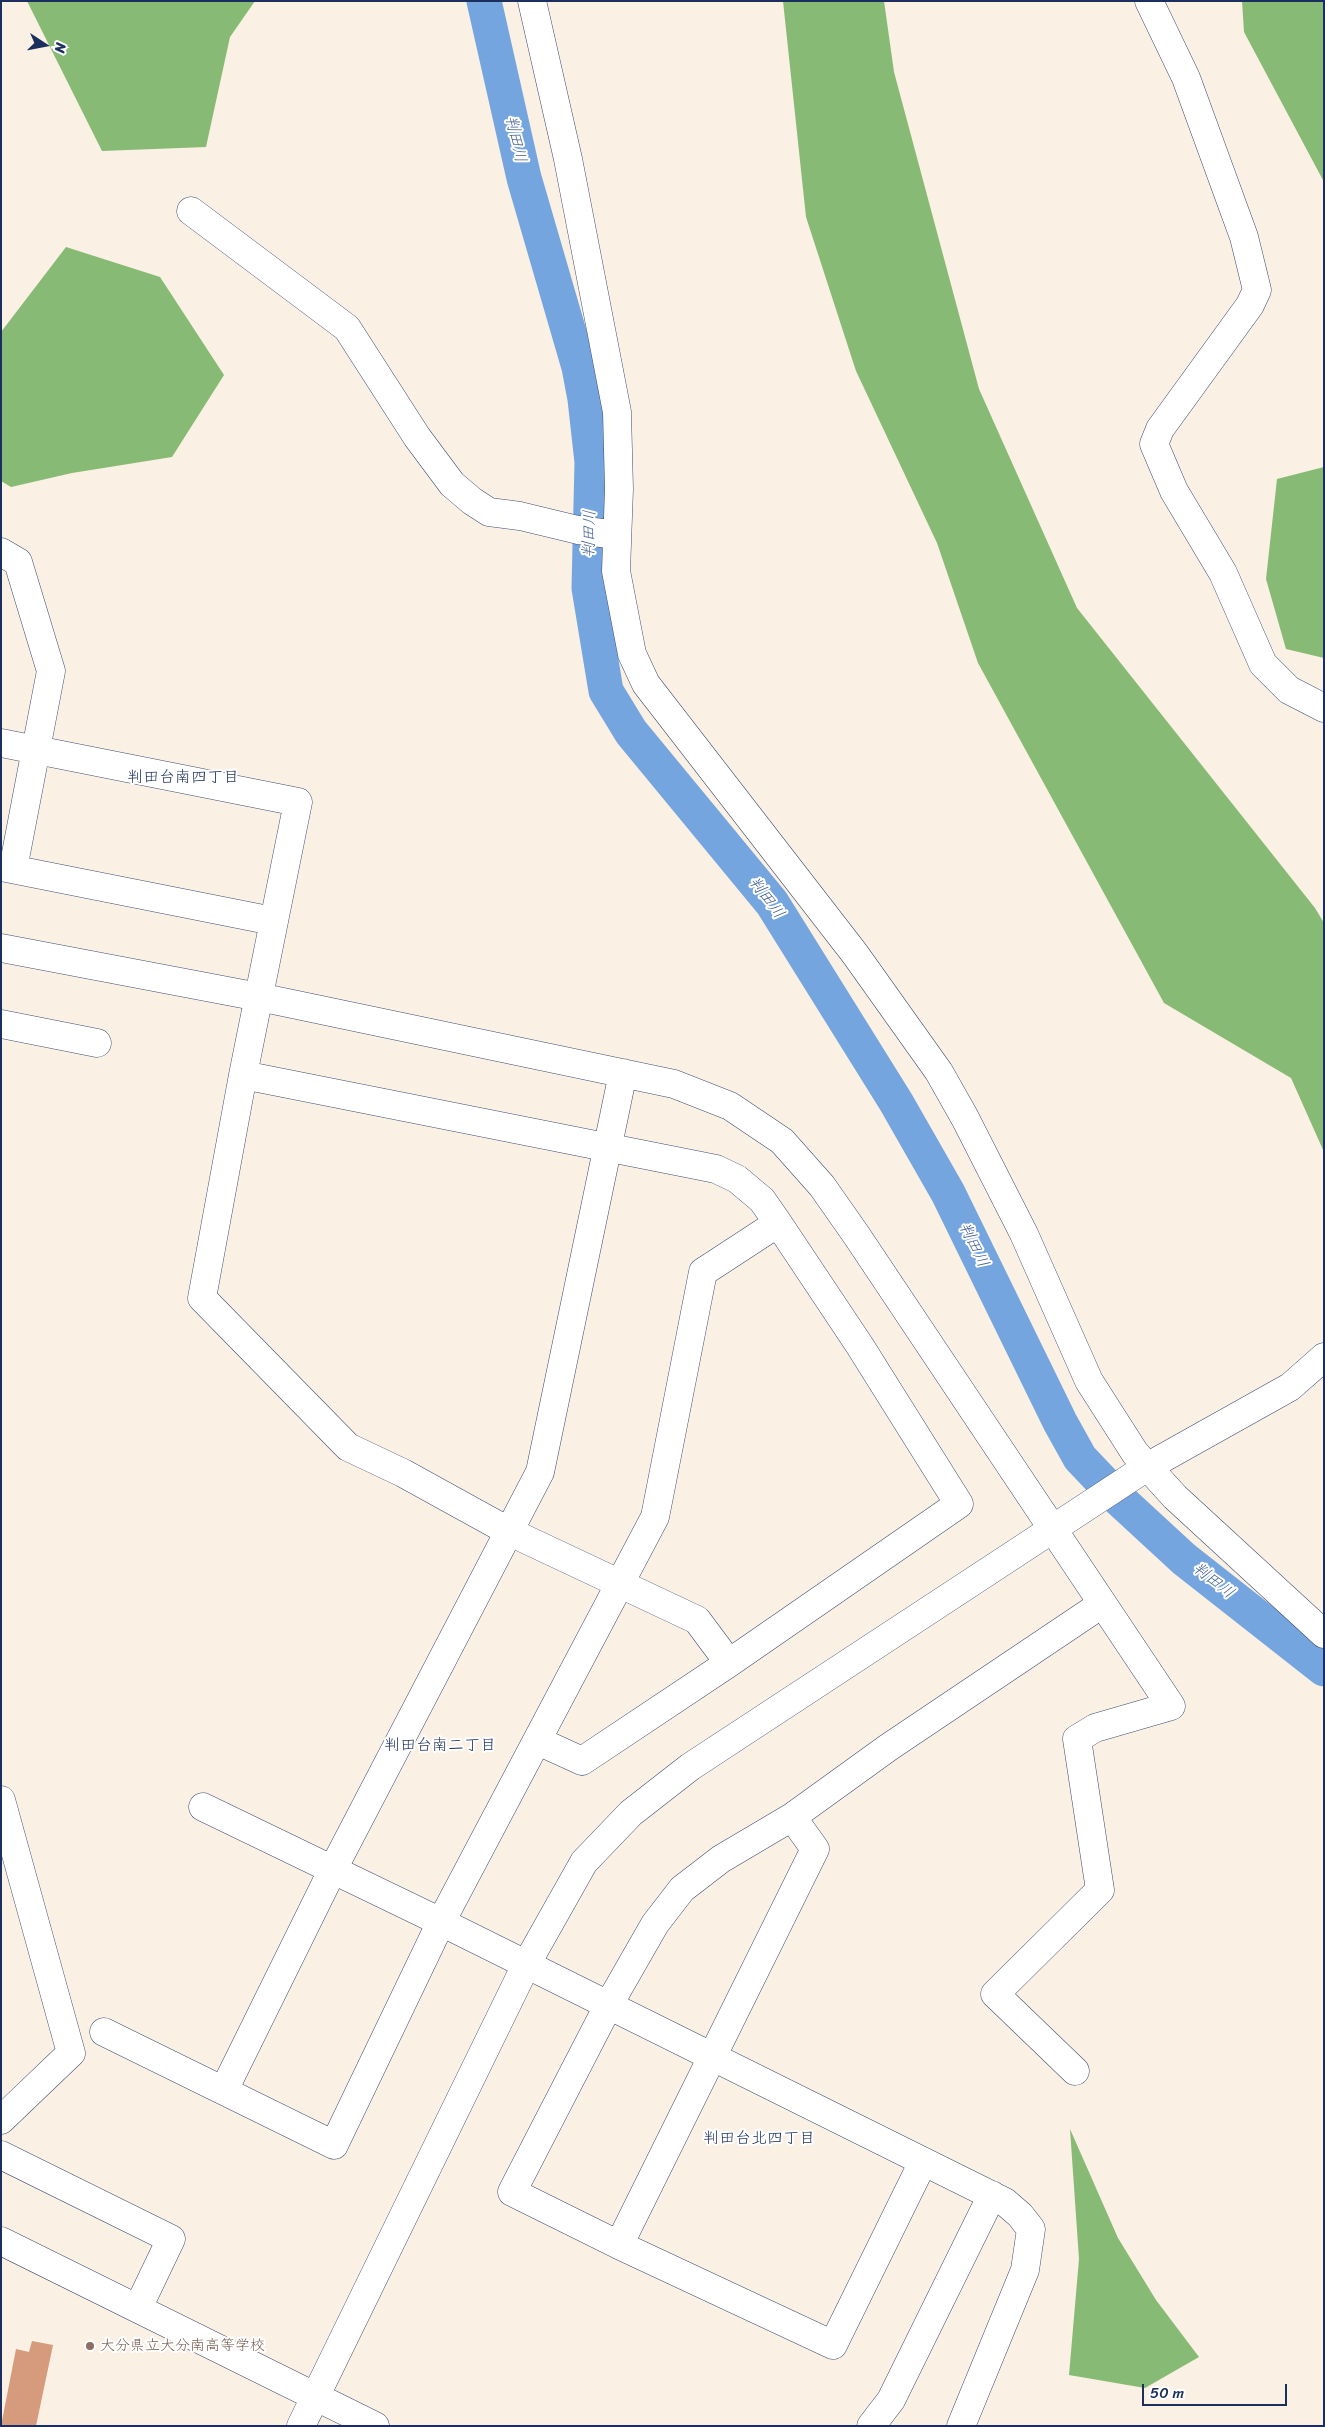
<!DOCTYPE html>
<html>
<head>
<meta charset="utf-8">
<style>
  body { margin:0 }
  #map { position:relative; width:1325px; height:2427px; overflow:hidden; background:#faf0e3; font-family:Sriracha,sans-serif }
  canvas { display:block }
  .frame { position:absolute; inset:0; border:2px solid #1b2f5e; pointer-events:none }
  .north { position:absolute; left:20px; top:20px; width:50px; height:50px; -webkit-text-stroke:4px #fff; paint-order:stroke; rotate:101deg; font-size:14px; font-weight:700; line-height:20px; text-align:center; color:#1b2f5e }
  .north::after { content:''; display:block; margin:auto; width:18px; height:22px; background:#1b2f5e; clip-path:polygon(50% 0,100% 100%,50% 72%,0 100%) }
  .scale { position:absolute; left:1142px; top:2384px; width:145px; height:22px; box-sizing:border-box; border:2px solid #1b2f5e; border-top:0; padding-left:6px; font-size:15px; line-height:18px; white-space:nowrap; color:#1b2f5e; -webkit-text-stroke:4px #fff; paint-order:stroke }
</style>
</head>
<body>
<div id="map">
<canvas width="1325" height="2427"></canvas>
<div class="frame"></div>
<div class="north">N</div>
<div class="scale">50 m</div>
</div>
<script>
const ctx = document.querySelector('canvas').getContext('2d');
ctx.lineJoin = 'round';
function fill(path, color) {
  ctx.fillStyle = color;
  ctx.fill(path, 'evenodd');
}
function toPath(rows) {
  const path = new Path2D();
  for (const r of rows) {
    path.moveTo(r[0], r[1]);
    for (let i = 2; i < r.length; i += 2) path.lineTo(r[i], r[i + 1]);
  }
  return path;
}
function stroke(path, color, width, dash) {
  ctx.strokeStyle = color;
  ctx.lineWidth = width;
  ctx.lineCap = dash ? 'butt' : 'round';
  ctx.setLineDash(dash || []);
  ctx.stroke(path);
}
function label(font, color, halo, rows, align = 'center') {
  ctx.font = font + ' Sriracha,"Klee One",sans-serif';
  ctx.lineWidth = 4;
  ctx.setLineDash([]);
  ctx.textBaseline = 'middle';
  ctx.strokeStyle = halo;
  ctx.fillStyle = color;
  for (const [text, x, y, turn = 0] of rows) {
    ctx.save();
    ctx.translate(x, y);
    ctx.rotate((+turn || 0) * Math.PI / 180);
    ctx.textAlign = isNaN(turn) ? turn : align;
    if (halo) ctx.strokeText(text, 0, 0);
    ctx.fillText(text, 0, 0);
    ctx.restore();
  }
}
fill(toPath([
  [27,1,255,1,230,37,206,147,102,151],
  [783,1,884,1,894,72,979,389,1077,608,1315,908,1324,923,1324,1152,1291,1078,1164,1003,978,663,937,543,856,371,806,217],
  [1242,1,1324,1,1324,182,1244,32],
  [66,247,160,277,224,375,172,457,72,473,11,487,1,481,1,332],
  [1324,467,1324,658,1286,649,1266,579,1277,479],
  [1070,2129,1118,2238,1156,2300,1199,2357,1145,2388,1069,2375,1079,2259]
]), '#87ba74');
stroke(toPath([
  [484,1,524,178,579,367,585,399,592,462,589,588,606,691,631,732,772,903,896,1102,948,1193,1060,1422,1080,1458,1120,1500,1184,1559,1324,1669]
]), '#75a5df', 35);
fill(toPath([
  [32,2341,53,2345,36,2426,1,2426,16,2349,29,2352]
]), '#d59b7c');
const minor = toPath([
  [532,1,568,159,617,412,619,489,616,571,632,654,646,684,855,954,939,1072,965,1118,1024,1234,1089,1381,1135,1453,1175,1497,1324,1634],
  [1149,1,1186,78,1244,237,1257,290,1250,305,1160,429,1154,444,1174,491,1223,573,1263,664,1289,690,1324,708],
  [191,211,347,328,417,437,452,484,472,501,489,512,520,516,578,530,617,535],
  [1,552,18,562,51,671,13,869],
  [1,743,298,802,243,1075,202,1298,348,1447,403,1473,510,1532,697,1620,729,1663],
  [1,867,273,921],
  [1,948,259,997,674,1084,730,1106,782,1141,822,1186,857,1236,1171,1706,1095,1728,1077,1739,1100,1890,995,1994,1075,2071],
  [1,1024,97,1043],
  [243,1075,716,1169,737,1179,762,1200,778,1223,860,1346,959,1504,729,1663,582,1761,538,1741],
  [1,1800,71,2053,1,2120],
  [203,1807,441,1922,1005,2202,1020,2215,1031,2229,1025,2270,961,2426],
  [104,2032,334,2145,441,1922,655,1517,703,1272,778,1223],
  [224,2090,333,1869,540,1472,623,1073],
  [1,2155,171,2239,138,2308],
  [923,2162,833,2345,619,2245,512,2192,608,2006,655,1924,682,1889,721,1859,792,1817,889,1747,1102,1604],
  [1,2241,375,2426],
  [619,2245,815,1849,792,1817],
  [301,2426,526,1965,584,1862,631,1813,690,1767,1147,1467,1290,1387,1324,1357],
  [871,2426,891,2400,992,2195]
]);
stroke(minor, '#3c4c72', 29);
stroke(minor, '#fff', 28);
for (const [x, y, r, color] of [
  [90,2346,5,"#8d6e63"]
]) {
  const dot = new Path2D();
  dot.arc(x, y, r, 0, 2 * Math.PI);
  ctx.fillStyle = color;
  ctx.fill(dot);
  stroke(dot, '#fff', 2);
}
label('15px', '#785e54', '#fff', [
  ["大分県立大分南高等学校",100,2346]
], 'left');
label('italic 16px', '#3f5e92', '#fff', [
  ["判田川",515,139,77],
  ["判田川",590,534,-89],
  ["判田川",766,898,53],
  ["判田川",973,1245,64],
  ["判田川",1213,1581,38]
]);
label('16px', '#1b2f5e', '#fff', [
  ["判田台南四丁目",183,778],
  ["判田台南二丁目",440,1746],
  ["判田台北四丁目",759,2139]
]);
</script>
</body>
</html>
